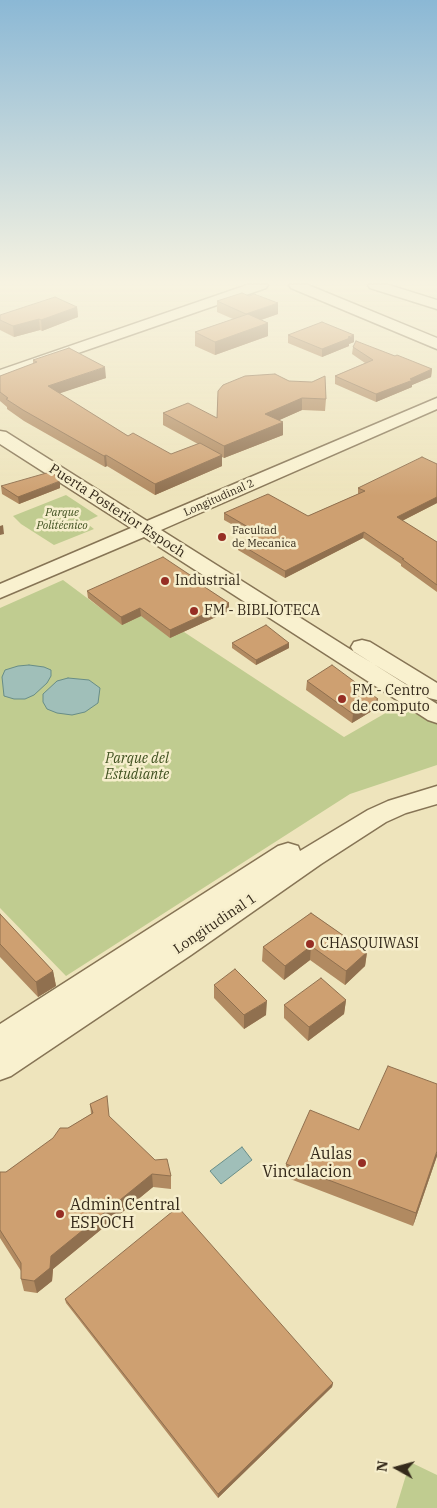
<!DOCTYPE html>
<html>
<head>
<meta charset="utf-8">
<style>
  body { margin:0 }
  #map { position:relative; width:437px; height:1508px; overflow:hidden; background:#eee4bc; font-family:"IBM Plex Serif",serif }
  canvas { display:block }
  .north { position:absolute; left:372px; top:1443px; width:50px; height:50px; -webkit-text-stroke:4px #f6eecc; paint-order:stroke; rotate:277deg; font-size:14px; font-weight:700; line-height:20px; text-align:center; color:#352a1b }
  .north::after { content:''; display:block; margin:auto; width:18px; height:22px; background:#352a1b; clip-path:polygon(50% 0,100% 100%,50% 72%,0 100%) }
</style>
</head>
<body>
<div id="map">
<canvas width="437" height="1508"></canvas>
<div class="north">N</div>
</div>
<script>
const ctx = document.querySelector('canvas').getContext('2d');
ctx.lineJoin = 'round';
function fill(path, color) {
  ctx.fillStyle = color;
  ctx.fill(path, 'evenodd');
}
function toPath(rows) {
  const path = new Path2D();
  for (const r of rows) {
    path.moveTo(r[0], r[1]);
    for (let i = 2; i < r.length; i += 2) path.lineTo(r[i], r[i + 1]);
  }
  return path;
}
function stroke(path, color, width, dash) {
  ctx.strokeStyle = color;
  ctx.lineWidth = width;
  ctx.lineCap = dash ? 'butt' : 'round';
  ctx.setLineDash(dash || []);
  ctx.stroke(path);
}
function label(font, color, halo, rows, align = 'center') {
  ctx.font = font + ' "IBM Plex Serif",serif';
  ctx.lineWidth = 5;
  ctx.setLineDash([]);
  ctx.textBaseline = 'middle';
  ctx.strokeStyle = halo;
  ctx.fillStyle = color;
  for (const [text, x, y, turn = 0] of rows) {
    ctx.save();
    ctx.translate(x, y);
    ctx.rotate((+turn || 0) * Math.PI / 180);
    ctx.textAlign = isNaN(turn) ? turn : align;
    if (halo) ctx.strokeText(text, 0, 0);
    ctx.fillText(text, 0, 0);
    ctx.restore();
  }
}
fill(toPath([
  [66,495,98,516,85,522,94,529,54,545,21,524,13,516],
  [63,580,122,624,152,611,344,737,403,703,437,724,437,765,350,794,66,976,0,908,0,608],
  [410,1462,437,1475,437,1508,396,1508]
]), '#c0cc90');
const water = toPath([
  [29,665,44,667,51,670,51,676,47,683,34,695,25,699,14,699,4,696,2,677,5,670,18,666,29,665],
  [68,678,89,680,100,688,98,703,85,712,72,715,57,713,47,709,43,702,43,694,57,681,68,678],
  [242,1147,252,1160,221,1184,210,1171,242,1147]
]);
fill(water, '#a0bfb9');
stroke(water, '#688d87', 1);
const minor = toPath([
  [247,285,268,285,266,288,0,380,0,370,247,285],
  [289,285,308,285,437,338,437,349,291,288,289,285],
  [368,285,389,285,437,300,437,309,370,288,368,285],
  [437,398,437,409,161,530,437,704,437,723,428,720,144,537,0,598,0,584,131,528,0,444,0,431,6,432,147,521,437,398],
  [362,640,370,642,437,683,437,700,429,698,354,652,351,647,354,642,362,640],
  [437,786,437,804,406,813,386,822,321,864,191,955,11,1076,0,1080,0,1024,278,846,288,843,298,846,300,851,368,810,388,801,437,786]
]);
stroke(minor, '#867455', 3);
fill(minor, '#f9f1cf');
fill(toPath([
  [217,301,278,314,261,320,268,323,268,336,215,355,195,346,195,332,233,319,217,312],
  [77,307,78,317,42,331,40,330,14,337,0,330,0,315],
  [288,335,354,342,349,344,349,346,322,357,288,343],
  [353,347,395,356,432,369,431,377,412,385,412,387,376,402,335,384,335,376,365,363,352,354],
  [33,360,106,378,59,393,128,436,171,454,198,444,163,425,163,413,217,418,218,391,326,399,325,411,302,410,279,420,283,435,224,458,222,457,222,466,155,495,107,466,105,467,24,421,7,409,7,407,0,401,0,376,33,364],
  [437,464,437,503,402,521,437,542,437,592,401,566,401,564,363,538,285,578,238,550,238,543,253,536,224,520,224,513,308,516,358,494,358,488],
  [1,486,60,488,19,504,2,494],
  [196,579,196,582,229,603,229,611,170,638,141,616,122,625,88,598,87,591],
  [232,643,289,643,289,648,256,665,232,648],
  [307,681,377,708,352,723,306,690],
  [311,913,367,952,365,966,345,985,310,960,284,980,262,961,263,947],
  [0,914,53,971,56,986,38,997,0,957],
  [214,985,266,1015,244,1029,214,998],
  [346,1000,344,1014,308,1041,284,1018,284,1005],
  [90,1104,109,1117,171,1176,171,1189,153,1187,53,1269,52,1281,37,1293,24,1291,21,1279,21,1271,0,1238,0,1172,6,1172,68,1128,91,1114],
  [359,1130,437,1156,413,1226,285,1177,286,1164],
  [65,1299,333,1383,332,1387,218,1498,66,1303]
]), '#b18a61');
fill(toPath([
  [278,303,278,314,246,325,246,314],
  [77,307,78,317,42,331,41,320],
  [39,319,40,330,14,337,13,326],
  [268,323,268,336,215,355,215,342],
  [354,335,354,342,349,344,349,346,322,357,322,349],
  [105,367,106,378,49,397,48,386],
  [432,369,431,377,412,385,412,387,376,402,376,394],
  [302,398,302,410,264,427,265,414],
  [283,422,283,435,224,458,224,446],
  [106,455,107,466,105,467,104,456],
  [222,455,222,466,155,495,155,484],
  [60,481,60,488,19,504,18,497],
  [437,497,437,503,396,524,397,517],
  [3,525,4,534,0,535,0,526],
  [364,532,363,538,285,578,285,571],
  [229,603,229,611,170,638,170,630],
  [140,608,141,616,122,625,121,617],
  [289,643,289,648,256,665,256,660],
  [378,699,377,708,352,723,353,714],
  [311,946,310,960,284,980,285,966],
  [367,952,365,966,345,985,346,971],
  [53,971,56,986,38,997,36,982],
  [346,1000,344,1014,308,1041,309,1027],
  [267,1001,266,1015,244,1029,244,1015],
  [437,1151,437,1156,413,1226,416,1213],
  [152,1174,153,1187,53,1269,52,1281,37,1293,34,1281,51,1256],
  [333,1383,332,1387,218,1498,218,1494]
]), '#90704f');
const building = toPath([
  [242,293,249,296,254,294,278,303,246,314,217,301,242,293],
  [55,297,77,307,41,320,39,319,13,326,0,320,0,315,55,297],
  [248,314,268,323,215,342,195,332,248,314],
  [322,322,354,335,348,337,350,338,322,349,288,335,322,322],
  [356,341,395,356,397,355,432,369,410,379,413,380,376,394,335,376,373,360,353,347,356,341],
  [69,348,105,367,48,386,128,436,133,433,171,454,200,443,222,455,155,484,106,455,104,456,23,410,6,399,8,398,0,392,0,376,37,362,33,360,69,348],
  [275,374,289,381,312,382,325,376,326,399,302,398,265,414,283,422,224,446,163,413,188,403,217,418,218,391,223,385,245,376,275,374],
  [422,457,437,464,437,497,397,517,437,542,437,585,402,559,404,559,364,532,285,571,238,543,260,534,224,513,268,494,308,516,365,491,358,488,422,457],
  [50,472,58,477,60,481,18,497,1,486,50,472],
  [163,557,196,579,194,580,229,603,170,630,140,608,121,617,87,591,163,557],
  [266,625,289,643,256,660,232,643,266,625],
  [332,665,378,699,353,714,307,681,332,665],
  [311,913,367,952,346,971,311,946,285,966,263,947,311,913],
  [0,914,53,971,36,982,0,944,0,914],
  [235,969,267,1001,244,1015,214,985,235,969],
  [321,978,346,1000,309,1027,284,1005,321,978],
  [388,1066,437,1084,437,1151,416,1213,286,1164,310,1110,359,1130,388,1066],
  [107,1096,109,1116,155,1160,167,1159,171,1176,152,1174,51,1256,50,1268,34,1281,21,1279,21,1263,0,1230,0,1172,6,1172,53,1138,60,1128,68,1128,93,1113,90,1104,107,1096],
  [178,1207,333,1383,218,1494,65,1299,178,1207]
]);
fill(building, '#cea071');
stroke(building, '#90704f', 1);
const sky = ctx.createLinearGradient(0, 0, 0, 496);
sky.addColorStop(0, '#8bb8d5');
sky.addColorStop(0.57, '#f7f3e1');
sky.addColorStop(1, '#f7f3e100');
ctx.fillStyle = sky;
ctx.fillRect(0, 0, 437, 496);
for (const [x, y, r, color] of [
  [222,537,5,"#962e24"],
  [165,581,5,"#962e24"],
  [194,611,5,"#962e24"],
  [342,699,5,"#962e24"],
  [310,944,5,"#962e24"],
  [362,1163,5,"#962e24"],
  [60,1214,5,"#962e24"]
]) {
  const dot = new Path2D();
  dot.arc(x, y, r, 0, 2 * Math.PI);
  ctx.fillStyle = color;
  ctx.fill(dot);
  stroke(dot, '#f6eecc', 2);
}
label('11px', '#352a1b', '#f6eecc', [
  ["Longitudinal 2",219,498,-24]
]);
label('italic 11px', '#415221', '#f6eecc', [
  ["Parque",62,513],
  ["Politécnico",62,526]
]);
label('11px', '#352a1b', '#f6eecc', [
  ["Facultad",232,531],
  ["de Mecanica",232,544]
], 'left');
label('14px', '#352a1b', '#f6eecc', [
  ["Puerta Posterior Espoch",117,511,33],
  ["Longitudinal 1",215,924,-34]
]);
label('14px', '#352a1b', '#f6eecc', [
  ["Industrial",175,581],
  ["FM - BIBLIOTECA",204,611],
  ["FM - Centro",352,691],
  ["de computo",352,707],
  ["CHASQUIWASI",320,944]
], 'left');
label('italic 14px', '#415221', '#f6eecc', [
  ["Parque del",137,759],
  ["Estudiante",137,775]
]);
label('16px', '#352a1b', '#f6eecc', [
  ["Aulas",352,1154],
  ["Vinculacion",352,1172],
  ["Admin Central",70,1205,"left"],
  ["ESPOCH",70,1223,"left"]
], 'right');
</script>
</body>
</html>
